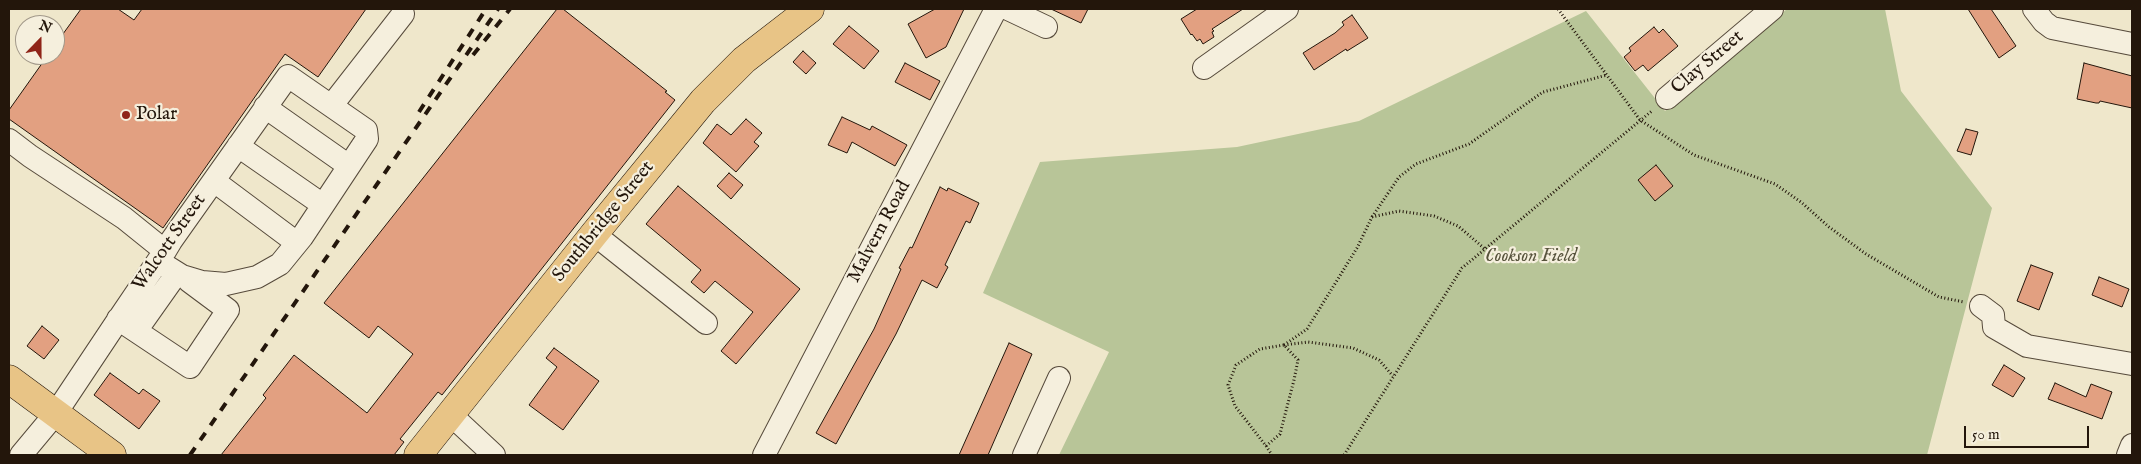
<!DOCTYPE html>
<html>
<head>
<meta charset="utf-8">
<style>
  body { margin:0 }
  #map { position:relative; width:2141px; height:464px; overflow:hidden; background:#efe7cb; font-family:"IM FELL English",serif }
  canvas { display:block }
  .frame { position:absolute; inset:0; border:10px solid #23160b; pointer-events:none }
  .north { position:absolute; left:15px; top:15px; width:50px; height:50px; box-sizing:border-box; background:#f5efdd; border:1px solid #a19889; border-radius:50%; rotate:22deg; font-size:14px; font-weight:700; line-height:20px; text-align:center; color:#23160b }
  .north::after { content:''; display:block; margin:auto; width:18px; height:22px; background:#8f2418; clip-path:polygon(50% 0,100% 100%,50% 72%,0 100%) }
  .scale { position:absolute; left:1964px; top:426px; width:125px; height:22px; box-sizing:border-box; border:2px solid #23160b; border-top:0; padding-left:6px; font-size:15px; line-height:18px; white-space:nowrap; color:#23160b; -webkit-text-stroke:4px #f5efdd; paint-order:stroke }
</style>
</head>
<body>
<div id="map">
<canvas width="2141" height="464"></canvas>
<div class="frame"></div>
<div class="north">N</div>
<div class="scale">50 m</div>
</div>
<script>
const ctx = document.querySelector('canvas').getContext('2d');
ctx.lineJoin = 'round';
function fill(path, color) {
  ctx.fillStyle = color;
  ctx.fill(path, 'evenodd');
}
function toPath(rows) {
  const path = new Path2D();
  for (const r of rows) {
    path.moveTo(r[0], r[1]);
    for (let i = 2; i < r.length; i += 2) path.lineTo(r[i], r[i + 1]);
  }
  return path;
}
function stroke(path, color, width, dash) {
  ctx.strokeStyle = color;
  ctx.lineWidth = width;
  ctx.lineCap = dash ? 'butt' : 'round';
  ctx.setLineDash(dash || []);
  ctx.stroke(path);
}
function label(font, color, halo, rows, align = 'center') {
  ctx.font = font + ' "IM FELL English",serif';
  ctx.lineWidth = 4.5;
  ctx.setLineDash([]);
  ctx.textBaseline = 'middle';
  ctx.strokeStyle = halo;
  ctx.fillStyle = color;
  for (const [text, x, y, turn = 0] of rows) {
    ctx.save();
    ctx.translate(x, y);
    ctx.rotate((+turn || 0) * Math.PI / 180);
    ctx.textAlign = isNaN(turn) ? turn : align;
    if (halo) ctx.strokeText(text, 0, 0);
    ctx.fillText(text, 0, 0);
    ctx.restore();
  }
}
fill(toPath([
  [1787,9,1885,9,1901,91,1992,208,1927,455,1059,455,1109,352,983,293,1040,162,1237,147,1359,121,1586,11,1665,111]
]), '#b8c598');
const building = toPath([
  [81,9,118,9,134,20,142,9,366,9,318,77,285,54,163,228,9,119,9,110,48,55,55,55,55,45,81,9],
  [557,9,563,9,667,91,665,92,675,100,442,395,438,392,400,439,404,442,394,455,221,455,266,398,263,395,294,355,367,413,413,354,378,326,369,338,324,303,557,9],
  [935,9,964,9,946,47,926,58,908,24,935,9],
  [1051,9,1088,9,1081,23,1051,9],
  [1197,9,1243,9,1212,29,1214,31,1212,32,1214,37,1203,44,1200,39,1197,41,1192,34,1191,35,1181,19,1197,9],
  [1968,9,1991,9,2016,46,1999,58,1968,9],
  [1352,15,1368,38,1347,51,1346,49,1314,70,1303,53,1335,33,1344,25,1342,22,1352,15],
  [849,26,879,51,864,69,833,44,849,26],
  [1654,27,1659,33,1663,29,1678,46,1648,71,1643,65,1635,71,1624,57,1631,51,1629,48,1654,27],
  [803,51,816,63,806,74,793,62,803,51],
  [905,63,940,81,930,100,895,82,905,63],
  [2084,63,2132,76,2132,108,2100,101,2099,103,2096,103,2077,99,2084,63],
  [842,117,870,130,872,126,907,145,895,166,852,142,847,153,828,145,842,117],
  [746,119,762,133,754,142,759,146,736,172,703,143,717,124,731,135,746,119],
  [1966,129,1978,132,1971,155,1957,151,1966,129],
  [1656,165,1673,186,1655,201,1638,180,1656,165],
  [729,173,743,185,731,199,717,186,729,173],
  [678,186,800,289,736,364,721,351,753,312,715,281,704,293,691,282,701,270,646,224,678,186],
  [940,187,947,191,948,188,979,203,970,223,966,221,945,265,948,267,937,288,922,280,896,334,836,444,816,433,874,329,901,269,899,268,910,247,912,248,940,187],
  [2031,265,2053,273,2039,310,2017,301,2031,265],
  [2099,277,2129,289,2122,307,2092,295,2099,277],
  [42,326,59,340,44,359,27,346,42,326],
  [1009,343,1032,354,988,455,959,455,1009,343],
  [554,348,599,381,563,430,529,405,557,367,546,358,554,348],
  [2004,365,2025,378,2013,397,1992,385,2004,365],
  [110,373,139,394,143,389,160,401,139,429,94,395,110,373],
  [2055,383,2086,397,2091,384,2112,392,2102,419,2048,399,2055,383]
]);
fill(building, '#e2a081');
stroke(building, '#23160b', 1);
const minor = toPath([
  [1008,9,1046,27],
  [2034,9,2044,22,2052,28,2132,44],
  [1204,68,1287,9],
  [1667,98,1772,9],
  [332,105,403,14],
  [265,107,349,166],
  [9,140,30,156,124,218,165,251],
  [238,146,323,205],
  [214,181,297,243],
  [594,234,706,323],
  [1981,306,1993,315,1994,327,2027,346,2132,364],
  [118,319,190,367,228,310,189,281],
  [136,331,177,273],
  [450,414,494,455],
  [21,455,56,413,116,323,158,261,165,251,171,241,183,224,288,76,366,130,367,139,302,237,280,264,257,277,226,284,202,282,182,276,158,261],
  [764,455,996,9],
  [1024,455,1059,378],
  [2128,455,2132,445]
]);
const major = toPath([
  [9,379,112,455],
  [418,455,594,234,703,101,744,60,810,9]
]);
stroke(minor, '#564a3b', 24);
stroke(major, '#23160b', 29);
stroke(toPath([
  [1558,9,1640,120,1694,155,1775,184,1801,202,1829,227,1866,254,1939,297,1964,302],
  [1372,217,1399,177,1416,164,1469,144,1543,92,1607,75],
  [1284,345,1307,329,1357,248,1372,217,1399,211,1434,216,1458,226,1485,249],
  [1284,345,1308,342,1353,348,1379,360,1393,376],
  [1266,446,1280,434,1294,380,1298,360,1284,345,1260,349,1236,365,1228,385,1235,406,1266,446,1272,455],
  [1344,455,1462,268,1653,110]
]), '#23160b', 3, [1, 2.5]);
stroke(minor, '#f5efdd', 22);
stroke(major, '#e8c486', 28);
stroke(toPath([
  [473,55,510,9],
  [419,112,486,9],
  [190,455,498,9]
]), '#23160b', 4, [9, 9]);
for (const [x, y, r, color] of [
  [126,115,5,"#8f2418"]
]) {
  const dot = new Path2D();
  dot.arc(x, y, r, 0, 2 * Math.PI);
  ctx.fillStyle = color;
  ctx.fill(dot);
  stroke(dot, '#f5efdd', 2);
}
label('19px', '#23160b', '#f5efdd', [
  ["Clay Street",1708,63,-40],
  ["Southbridge Street",604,222,-51],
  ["Malvern Road",880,232,-62],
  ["Walcott Street",170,243,-55]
]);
label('19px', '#23160b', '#f5efdd', [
  ["Polar",136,115]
], 'left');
label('italic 19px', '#57533c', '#f5efdd', [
  ["Cookson Field",1531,257]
]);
</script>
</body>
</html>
